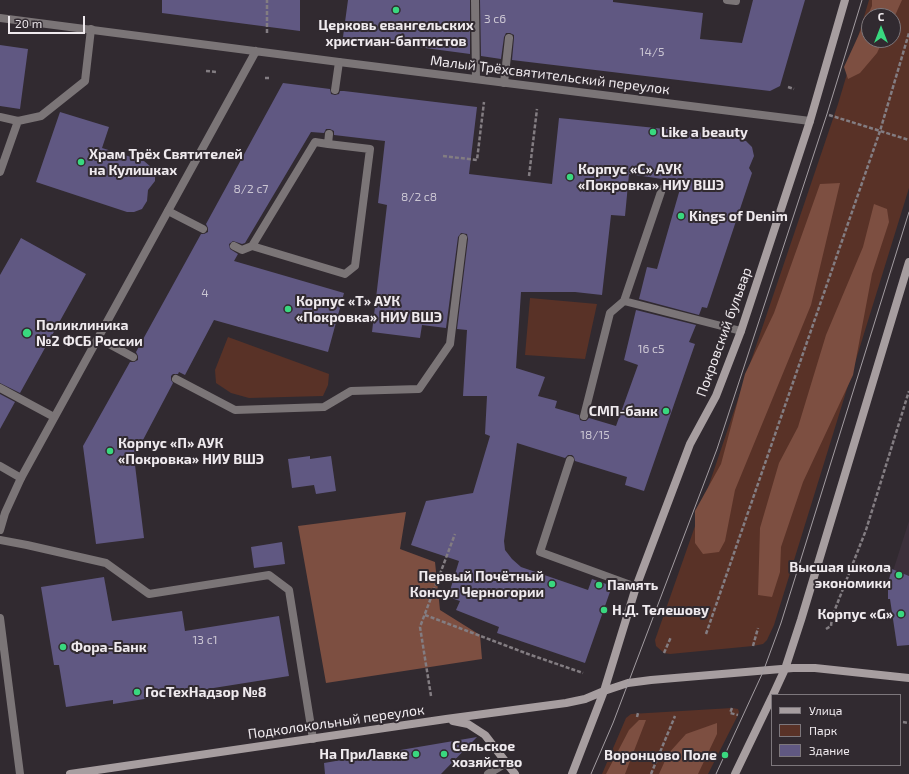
<!DOCTYPE html>
<html>
<head>
<meta charset="utf-8">
<style>
  body { margin:0 }
  #map { position:relative; width:909px; height:774px; overflow:hidden; background:#312a30; font-family:"Exo 2",sans-serif }
  canvas { display:block }
  .legend { position:absolute; left:771px; top:694px; width:130px; height:72px; box-sizing:border-box; background:#312a30; border:1px solid #7d777c; margin:0; padding:5px 7px; list-style:none; font-size:12px; color:#efeaee }
  .legend li { display:flex; align-items:center; gap:8px; height:20px }
  .legend b { width:20px; border:1px solid #7d777c }
  .north { position:absolute; left:861px; top:8px; width:40px; height:40px; box-sizing:border-box; background:#312a30; border:1px solid #7d777c; border-radius:50%; rotate:0deg; font-size:11px; font-weight:700; line-height:16px; text-align:center; color:#efeaee }
  .north::after { content:''; display:block; margin:auto; width:14px; height:18px; background:#39d87f; clip-path:polygon(50% 0,100% 100%,50% 72%,0 100%) }
  .scale { position:absolute; left:8px; top:16px; width:77px; height:18px; box-sizing:border-box; border:2px solid #efeaee; border-top:0; padding-left:5px; font-size:12px; line-height:14px; white-space:nowrap; color:#efeaee; -webkit-text-stroke:3px #312a30; paint-order:stroke }
</style>
</head>
<body>
<div id="map">
<canvas width="909" height="774"></canvas>
<ul class="legend">
<li><b style="height:5px;background:#a79ea0"></b>Улица</li>
<li><b style="height:11px;background:#593227"></b>Парк</li>
<li><b style="height:11px;background:#605882"></b>Здание</li>
</ul>
<div class="north">С</div>
<div class="scale">20 m</div>
</div>
<script>
const ctx = document.querySelector('canvas').getContext('2d');
ctx.lineJoin = 'round';
function fill(path, color) {
  ctx.fillStyle = color;
  ctx.fill(path, 'evenodd');
}
function toPath(rows) {
  const path = new Path2D();
  for (const r of rows) {
    path.moveTo(r[0], r[1]);
    for (let i = 2; i < r.length; i += 2) path.lineTo(r[i], r[i + 1]);
  }
  return path;
}
function stroke(path, color, width, dash) {
  ctx.strokeStyle = color;
  ctx.lineWidth = width;
  ctx.lineCap = dash ? 'butt' : 'round';
  ctx.setLineDash(dash || []);
  ctx.stroke(path);
}
function label(font, color, halo, rows, align = 'center') {
  ctx.font = font + ' "Exo 2",sans-serif';
  ctx.lineWidth = 4;
  ctx.setLineDash([]);
  ctx.textBaseline = 'middle';
  ctx.strokeStyle = halo;
  ctx.fillStyle = color;
  for (const [text, x, y, turn = 0] of rows) {
    ctx.save();
    ctx.translate(x, y);
    ctx.rotate((+turn || 0) * Math.PI / 180);
    ctx.textAlign = isNaN(turn) ? turn : align;
    if (halo) ctx.strokeText(text, 0, 0);
    ctx.fillText(text, 0, 0);
    ctx.restore();
  }
}
fill(toPath([
  [909,521,909,635,892,599,888,599,888,584,890,573,892,569,894,570,894,568]
]), '#3c303b');
fill(toPath([
  [869,0,909,0,909,188,774,625,767,640,763,644,753,646,670,654,664,653,656,646,655,640,694,529,838,104],
  [869,16,893,16,893,40,869,40],
  [530,298,597,304,585,359,525,355],
  [228,337,329,374,328,385,323,396,249,398,231,393,216,383,215,370],
  [732,708,738,709,739,712,738,715,708,774,602,774,626,718,631,714]
]), '#593227');
fill(toPath([
  [872,0,902,0,893,20,893,16,869,16,869,40,883,40,877,53,860,73,848,79,844,67,872,6],
  [840,183,811,305,735,490,725,541,719,552,703,554,695,543,695,511,721,464,745,374,774,313,820,184],
  [874,204,887,209,889,222,872,274,853,375,803,482,781,547,780,572,772,597,758,595,760,528,779,463,798,427,826,335,863,247],
  [406,512,400,549,435,562,440,610,480,635,482,659,326,683,298,526],
  [639,720,646,720,625,774,606,774,629,730],
  [717,723,717,734,698,774,659,774,668,754,686,734]
]), '#7d4f41');
fill(toPath([
  [162,0,300,0,300,31,162,13],
  [348,0,470,0,470,54,343,37],
  [480,0,613,0,613,2,703,13,700,39,742,43,753,0,805,0,780,86,770,91,512,60,514,38,514,35,510,33,506,33,504,37,501,59,481,56],
  [0,45,28,49,20,109,0,106],
  [283,83,330,89,331,94,335,95,339,94,340,91,344,91,477,107,469,174,552,184,559,118,733,136,746,141,752,147,754,156,749,168,752,173,707,308,702,307,699,315,639,299,647,267,657,269,682,182,629,174,625,216,611,215,602,295,575,292,521,292,516,368,545,377,538,396,557,401,555,408,579,415,580,420,583,421,586,421,589,418,616,426,638,365,624,360,636,310,696,325,689,342,695,344,644,491,625,485,627,477,575,461,574,457,572,455,568,455,565,458,517,443,504,541,505,550,512,559,521,567,588,590,592,579,612,586,585,663,497,633,499,627,456,610,460,601,448,597,459,561,411,545,426,501,473,493,490,436,485,434,487,396,463,396,467,330,457,329,468,239,467,234,461,233,458,237,446,328,422,325,420,338,372,332,387,205,378,203,385,141,334,135,334,131,330,129,326,129,324,133,311,132,245,243,242,244,233,241,229,244,230,249,238,254,234,261,344,293,328,352,214,320,185,375,179,372,178,374,173,374,171,376,171,380,173,383,134,457,144,538,96,544,83,446,130,362,134,362,138,360,138,356,136,352,201,234,204,234,208,232,208,228,206,224],
  [60,112,109,127,102,148,144,161,151,167,155,175,155,181,148,190,147,201,142,209,134,212,127,212,36,182],
  [21,238,86,274,20,393,0,383,0,275],
  [0,394,15,402,0,429],
  [310,456,310,459,331,456,336,491,316,494,314,485,292,488,288,459],
  [282,542,285,564,254,568,251,547],
  [892,569,909,576,909,645,897,646,890,599,888,599,888,583],
  [104,577,112,621,182,611,185,631,279,616,289,676,113,704,113,700,66,707,59,665,54,665,41,587],
  [477,737,441,774,325,774,324,763]
]), '#605882');
stroke(toPath([
  [267,33,267,0],
  [206,71,217,72],
  [265,78,270,78],
  [788,87,794,89],
  [829,115,909,140],
  [443,156,477,160,484,102],
  [529,176,537,109],
  [425,615,528,654,583,673],
  [826,629,831,626,832,617,866,530,909,391],
  [706,634,880,131,909,33],
  [753,646,758,628],
  [664,653,671,637],
  [431,696,420,627,455,534],
  [732,708,730,713,738,715],
  [637,717,638,713],
  [903,722,909,723],
  [651,774,675,716]
]), '#837d82', 2.5, [4, 2]);
stroke(toPath([
  [475,0,476,79],
  [727,0,736,1,736,0],
  [504,83,509,38],
  [335,90,339,62],
  [0,117,18,121,41,116,85,81,91,29],
  [0,172,18,121],
  [168,211,203,229],
  [234,246,242,250,252,246,315,142,328,144,329,134],
  [252,246,345,274,355,266,370,149,328,144],
  [624,301,741,331],
  [98,338,133,357],
  [176,379,235,410,324,407,351,391,419,389,450,344,463,238],
  [0,388,54,417],
  [584,416,610,313,624,301,662,189],
  [570,460,540,552,636,587],
  [0,466,21,478],
  [0,540,27,545,106,563,149,594,269,575,289,590,313,739],
  [488,774,506,763]
]), '#7b7577', 8);
stroke(toPath([
  [0,18,339,62,810,121],
  [0,530,5,513,21,478,256,51],
  [0,618,20,774]
]), '#7b7577', 8);
stroke(toPath([
  [773,695,785,669,801,620,909,262],
  [453,721,468,724,485,735,515,774],
  [70,774,446,719,566,703,585,699,604,691,628,683,651,680,793,668,815,668,909,678],
  [572,774,604,691,636,587,690,444,716,396,741,331,810,121,845,0],
  [735,774,772,697]
]), '#a79ea0', 8);
stroke(toPath([
  [591,774,613,723,717,449,827,114,862,0],
  [716,774,763,672,781,623,909,212]
]), '#a39da2', 1);
for (const [x, y, r, color] of [
  [396,10,4,"#39d87f"],
  [653,132,4,"#39d87f"],
  [81,162,4,"#39d87f"],
  [570,177,4,"#39d87f"],
  [681,216,4,"#39d87f"],
  [288,309,4,"#39d87f"],
  [27,333,5,"#39d87f"],
  [666,411,4,"#39d87f"],
  [110,451,4,"#39d87f"],
  [899,575,4,"#39d87f"],
  [552,584,4,"#39d87f"],
  [599,585,4,"#39d87f"],
  [604,610,4,"#39d87f"],
  [901,614,4,"#39d87f"],
  [63,647,4,"#39d87f"],
  [137,692,4,"#39d87f"],
  [416,754,4,"#39d87f"],
  [444,754,4,"#39d87f"],
  [725,755,4,"#39d87f"]
]) {
  const dot = new Path2D();
  dot.arc(x, y, r, 0, 2 * Math.PI);
  ctx.fillStyle = color;
  ctx.fill(dot);
  stroke(dot, '#312a30', 1.5);
}
label('12px', '#cbc6d3', null, [
  ["3 с6",495,19],
  ["14/5",652,52],
  ["8/2 с7",251,189],
  ["8/2 с8",419,197],
  ["4",205,293],
  ["16 с5",651,349],
  ["18/15",595,435],
  ["13 с1",205,640]
]);
label('bold 14px', '#efeaee', '#312a30', [
  ["Церковь евангельских",396,25,"center"],
  ["христиан-баптистов",396,41,"center"],
  ["Like a beauty",661,132],
  ["Храм Трёх Святителей",89,154],
  ["на Кулишках",89,170],
  ["Корпус «С» АУК",578,169],
  ["«Покровка» НИУ ВШЭ",578,185],
  ["Kings of Denim",689,216],
  ["Корпус «Т» АУК",296,301],
  ["«Покровка» НИУ ВШЭ",296,317],
  ["Поликлиника",36,325],
  ["№2 ФСБ России",36,341],
  ["СМП-банк",658,411,"right"],
  ["Корпус «П» АУК",118,443],
  ["«Покровка» НИУ ВШЭ",118,459],
  ["Высшая школа",891,567,"right"],
  ["экономики",891,583,"right"],
  ["Первый Почётный",544,576,"right"],
  ["Консул Черногории",544,592,"right"],
  ["Память",607,585],
  ["Н.Д. Телешову",612,610],
  ["Корпус «G»",893,614,"right"],
  ["Фора-Банк",71,647],
  ["ГосТехНадзор №8",145,692],
  ["Сельское",452,746],
  ["хозяйство",452,762],
  ["На ПриЛавке",408,754,"right"],
  ["Воронцово Поле",717,755,"right"]
], 'left');
label('14px', '#efeaee', '#312a30', [
  ["Малый Трёхсвятительский переулок",550,75,7],
  ["Покровский бульвар",724,332,-70],
  ["Подколокольный переулок",336,722,-8]
]);
</script>
</body>
</html>
